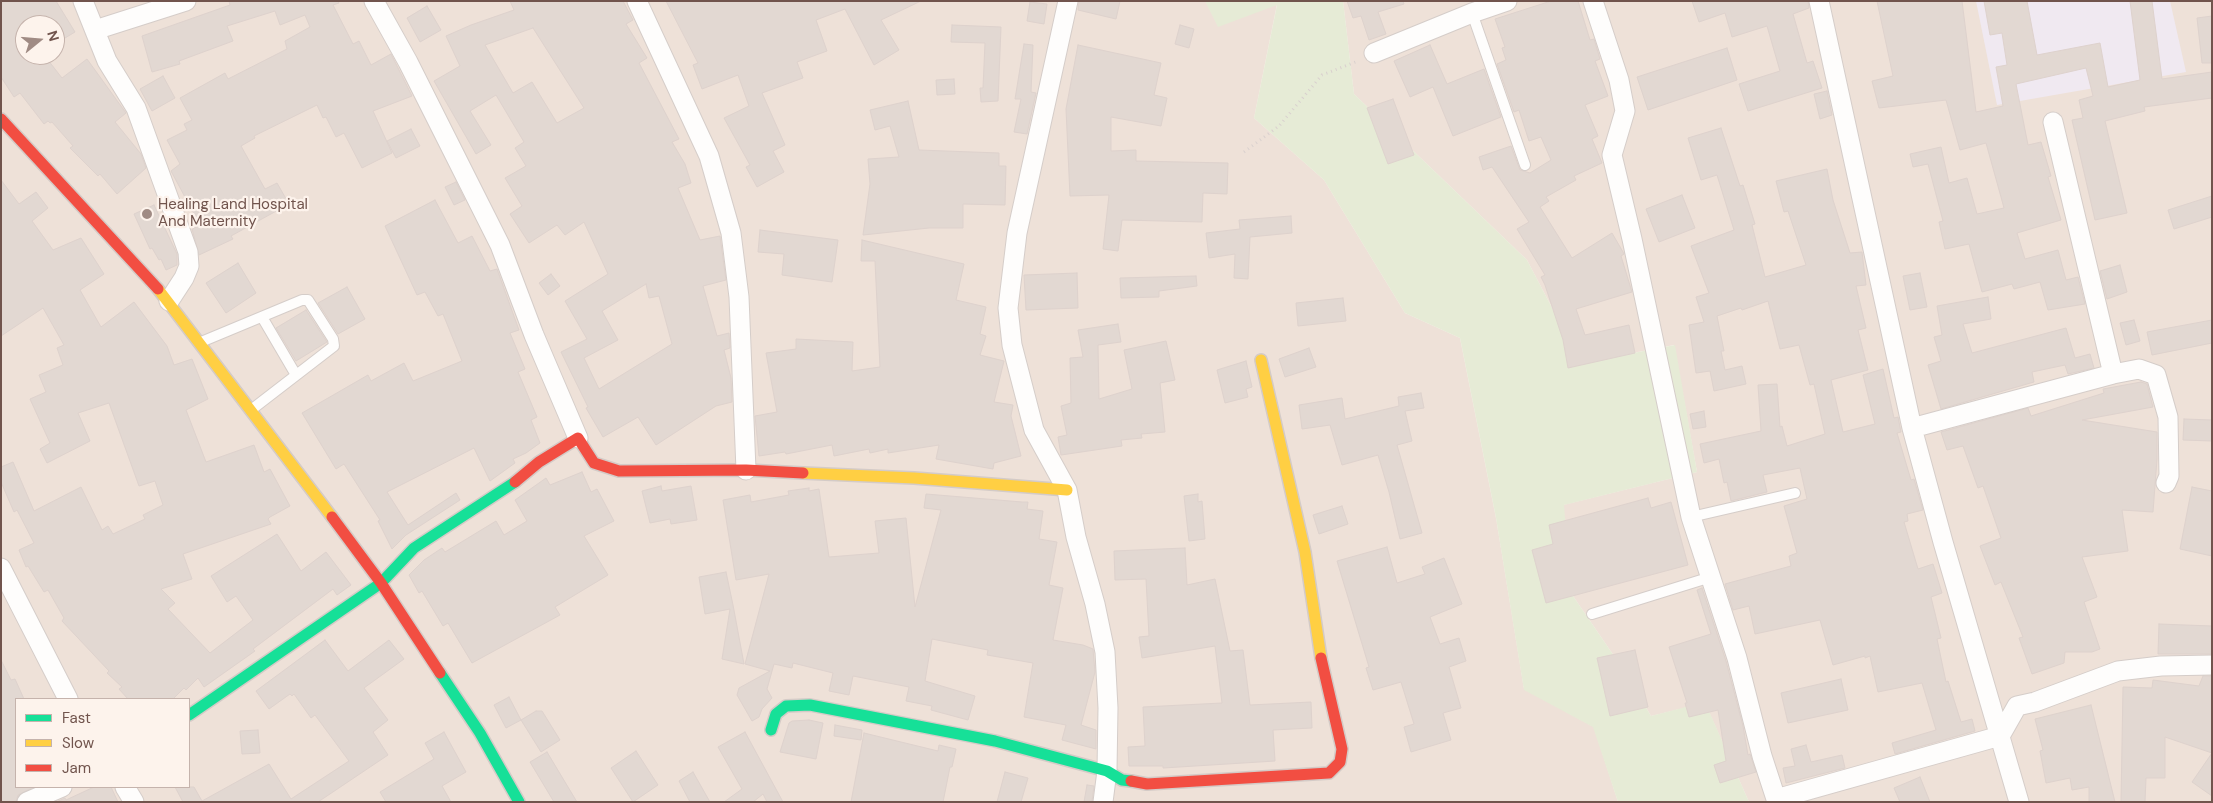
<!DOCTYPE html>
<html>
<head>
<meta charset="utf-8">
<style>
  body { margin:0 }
  #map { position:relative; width:2213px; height:803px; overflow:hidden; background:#f6f0ea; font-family:"DM Sans",sans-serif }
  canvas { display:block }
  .frame { position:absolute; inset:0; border:2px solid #71544d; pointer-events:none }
  .legend { position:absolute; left:15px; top:698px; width:175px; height:90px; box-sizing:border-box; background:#fdf3ec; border:1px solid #c5b3ac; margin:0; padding:6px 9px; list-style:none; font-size:15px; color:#71544d }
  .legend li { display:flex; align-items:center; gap:10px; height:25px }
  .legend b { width:25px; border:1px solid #c5b3ac }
  .north { position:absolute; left:15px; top:15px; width:50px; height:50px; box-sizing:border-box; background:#fdf3ec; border:1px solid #c5b3ac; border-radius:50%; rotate:73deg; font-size:14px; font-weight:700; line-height:20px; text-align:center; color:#71544d }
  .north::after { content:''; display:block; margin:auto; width:18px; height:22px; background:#a08b84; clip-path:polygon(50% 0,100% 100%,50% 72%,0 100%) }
</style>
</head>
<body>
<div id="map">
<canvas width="2213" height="803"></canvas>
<div class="frame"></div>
<ul class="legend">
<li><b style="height:6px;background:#16e098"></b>Fast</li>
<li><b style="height:6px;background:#ffcf43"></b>Slow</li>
<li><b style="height:6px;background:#f24e42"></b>Jam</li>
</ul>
<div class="north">N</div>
</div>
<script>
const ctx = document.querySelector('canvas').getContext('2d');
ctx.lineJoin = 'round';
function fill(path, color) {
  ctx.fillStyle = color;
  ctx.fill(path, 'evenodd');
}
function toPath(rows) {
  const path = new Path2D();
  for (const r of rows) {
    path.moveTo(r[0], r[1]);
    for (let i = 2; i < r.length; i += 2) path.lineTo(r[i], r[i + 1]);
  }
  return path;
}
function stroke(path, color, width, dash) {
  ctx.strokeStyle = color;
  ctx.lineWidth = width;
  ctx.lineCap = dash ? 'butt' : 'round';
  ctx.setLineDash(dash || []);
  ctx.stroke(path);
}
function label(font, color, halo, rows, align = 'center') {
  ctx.font = font + ' "DM Sans",sans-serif';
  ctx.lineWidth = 4.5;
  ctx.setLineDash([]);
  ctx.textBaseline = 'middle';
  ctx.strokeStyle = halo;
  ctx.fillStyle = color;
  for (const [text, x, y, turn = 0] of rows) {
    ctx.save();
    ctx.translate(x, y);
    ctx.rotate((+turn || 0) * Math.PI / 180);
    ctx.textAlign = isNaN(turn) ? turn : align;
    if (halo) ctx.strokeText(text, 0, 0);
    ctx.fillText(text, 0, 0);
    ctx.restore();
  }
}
fill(toPath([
  [1,1,1272,1,1277,4,1254,118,1324,180,1405,313,1460,338,1496,518,1524,689,1594,727,1618,802,1,802],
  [25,25,55,25,55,55,25,55],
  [16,699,189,699,189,787,16,787],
  [1343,1,2212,1,2212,802,1749,802,1705,703,1651,716,1627,675,1571,593,1563,505,1697,472,1674,345,1581,363,1527,260,1354,94]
]), '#eee1d8');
fill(toPath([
  [1976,1,2170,1,2186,72,1997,105]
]), '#f0e9f1');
fill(toPath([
  [1205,1,1343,1,1354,94,1527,260,1581,363,1675,345,1697,472,1564,505,1571,593,1627,675,1651,716,1705,702,1749,802,1618,802,1593,727,1524,690,1496,518,1460,338,1405,313,1324,180,1254,118,1277,5,1218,27]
]), '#e6ebd6');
const building = toPath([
  [1,1,56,1,75,32,55,44,55,25,25,25,25,55,44,55,62,78,87,59,126,113,115,122,141,154,146,168,117,194,100,174,98,176,70,148,73,146,52,122,50,123,48,121,44,124,20,93,14,97,1,77,1,1],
  [229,1,338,1,339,3,333,5,353,44,359,41,371,65,391,54,412,96,373,111,392,153,362,168,344,133,336,137,326,117,323,118,317,105,254,136,255,138,241,146,265,189,277,183,289,204,231,236,233,239,199,255,192,229,200,225,171,171,180,164,167,140,187,130,184,124,192,120,180,98,225,73,228,79,287,49,285,41,310,27,305,15,280,25,275,11,227,26,233,41,179,61,180,64,152,72,142,36,230,5,229,1],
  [510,1,623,1,633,20,626,24,647,58,639,63,679,139,672,142,685,164,691,183,678,188,700,240,720,236,726,280,703,286,717,336,729,333,730,348,724,350,731,378,732,402,716,406,656,445,638,417,603,437,586,408,588,407,561,352,587,339,565,301,608,274,584,222,565,235,557,225,529,243,510,214,522,206,505,178,526,166,515,148,524,142,496,95,470,111,491,145,476,154,434,81,460,66,446,36,471,25,514,10,510,1],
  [533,28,584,108,557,123,532,82,513,93,485,45,533,28],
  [646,284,649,298,659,296,672,344,599,389,584,358,618,340,602,311,646,284],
  [666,1,921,1,881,20,899,50,874,65,845,9,816,20,827,51,797,62,803,78,762,93,785,145,773,151,784,172,757,187,746,167,750,165,724,118,749,106,738,75,702,89,693,65,698,63,666,1],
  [1079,1,1120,1,1116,19,1078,10,1079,1],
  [1347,1,1403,1,1404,4,1378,12,1386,34,1369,40,1361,16,1353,18,1347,1],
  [1551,1,1578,1,1590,40,1594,39,1600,59,1595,61,1608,96,1585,105,1598,136,1592,139,1602,163,1574,176,1576,180,1546,197,1549,201,1540,207,1572,258,1612,233,1623,252,1624,254,1621,256,1632,292,1576,309,1585,335,1629,325,1635,353,1568,368,1563,340,1545,285,1541,277,1545,275,1517,229,1529,222,1492,167,1483,170,1479,157,1511,146,1520,170,1530,173,1551,160,1541,137,1529,141,1519,110,1514,112,1497,64,1506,60,1502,48,1505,47,1495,19,1551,1],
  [1692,1,1808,1,1809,8,1793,14,1807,63,1813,61,1822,88,1748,111,1739,84,1780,71,1767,26,1732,37,1725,13,1699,22,1692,1],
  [1877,1,1962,1,1976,112,2003,106,1996,67,2007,65,2002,33,1990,35,1984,1,2027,1,2037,55,2100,43,2108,87,2140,80,2130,1,2152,1,2162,79,2212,72,2212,98,2144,107,2145,111,2105,121,2127,213,2095,220,2072,120,2083,118,2079,100,2093,96,2086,68,2016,84,2028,145,2041,142,2051,176,2048,177,2061,220,2017,233,2025,259,2058,250,2066,280,2078,277,2085,304,2048,310,2040,282,2014,289,2012,284,1982,292,1969,244,1945,249,1939,222,1943,221,1928,164,1913,167,1910,154,1941,147,1949,183,1967,178,1977,214,2004,208,2001,197,1986,143,1960,150,1946,100,1879,108,1872,81,1893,76,1877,1],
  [1030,2,1047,4,1044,24,1027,21,1030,2],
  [427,6,441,30,420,42,407,18,427,6],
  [2212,16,2212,63,2202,63,2197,18,2212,16],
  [952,25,1001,27,998,101,981,102,980,88,983,88,985,43,951,42,952,25],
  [1180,25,1194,29,1189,48,1175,44,1180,25],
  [1024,44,1033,45,1031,92,1036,93,1027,134,1014,132,1021,99,1015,99,1024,44],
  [1078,45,1161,63,1154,95,1167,98,1161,126,1111,117,1111,151,1136,150,1136,161,1228,163,1227,194,1203,193,1202,222,1122,220,1118,251,1103,249,1109,195,1070,196,1066,109,1078,45],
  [1430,45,1447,84,1484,69,1501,117,1453,136,1433,87,1410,97,1394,61,1430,45],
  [1727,48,1737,80,1648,110,1637,77,1727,48],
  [163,76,175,98,152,111,140,89,163,76],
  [954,79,955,94,937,95,936,80,954,79],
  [1827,91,1832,115,1820,119,1814,94,1827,91],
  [1393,99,1414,155,1388,164,1367,108,1393,99],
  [908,101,919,150,999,153,999,166,1006,166,1005,205,963,204,963,228,929,228,863,235,870,184,868,159,899,157,890,126,875,130,870,110,908,101],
  [1721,128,1740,186,1743,185,1755,224,1752,225,1765,277,1806,265,1788,211,1784,212,1776,181,1827,169,1833,200,1850,253,1862,252,1866,285,1856,286,1866,328,1858,330,1868,370,1831,380,1843,432,1875,424,1863,375,1883,369,1894,418,1898,417,1901,432,1897,433,1911,480,1914,479,1923,510,1907,514,1908,521,1904,522,1918,569,1933,564,1942,593,1931,597,1941,638,1937,639,1946,682,1948,681,1961,722,1972,719,1975,731,1895,754,1892,743,1936,730,1922,683,1878,692,1870,656,1865,658,1865,656,1833,665,1820,620,1755,634,1749,606,1733,610,1725,584,1791,566,1789,556,1797,553,1784,506,1807,499,1800,468,1763,475,1767,492,1731,501,1727,482,1724,483,1719,459,1704,463,1700,444,1761,431,1758,385,1777,384,1780,427,1782,426,1787,446,1825,434,1814,384,1810,385,1799,345,1780,349,1768,301,1742,310,1741,308,1717,316,1724,351,1721,351,1725,370,1742,366,1746,384,1714,391,1710,371,1696,373,1689,325,1704,322,1696,297,1709,293,1691,246,1734,230,1717,175,1701,180,1688,138,1721,128],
  [411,129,420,146,396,158,387,141,411,129],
  [1,180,19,204,36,192,48,208,32,221,53,250,81,238,104,274,80,290,101,327,134,302,167,346,174,365,192,359,208,399,186,410,206,462,254,445,264,472,270,469,290,506,270,517,268,519,271,524,183,554,192,579,161,589,175,603,168,609,210,653,253,620,236,596,227,602,211,576,277,534,301,571,326,552,351,585,337,595,333,589,253,649,255,651,204,687,198,678,186,690,184,688,173,699,128,699,119,689,122,687,107,673,109,671,62,621,64,618,48,590,44,592,28,566,26,567,19,550,34,543,17,510,14,512,1,482,1,467,13,462,34,511,81,487,102,530,108,526,113,534,145,519,143,515,163,505,155,481,139,486,109,403,78,413,90,441,47,463,40,449,50,443,30,399,46,392,39,375,63,365,57,348,64,345,43,308,1,336,1,180],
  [456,182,465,200,454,205,445,187,456,182],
  [1682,195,1695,228,1659,242,1646,209,1682,195],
  [2212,196,2212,217,2174,229,2168,210,2212,196],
  [435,200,458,243,472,236,490,271,497,269,519,330,510,333,525,369,518,372,537,417,531,420,540,443,526,453,513,459,515,463,490,481,474,448,387,492,408,525,456,493,460,500,406,535,392,549,378,521,380,520,344,464,336,469,302,413,368,375,371,381,404,363,413,381,462,361,443,314,438,316,425,292,417,295,385,226,435,200],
  [154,205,177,254,177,265,166,270,161,259,159,260,152,248,150,249,134,214,154,205],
  [1291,216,1292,233,1250,237,1248,279,1234,278,1235,254,1209,258,1206,233,1240,229,1239,220,1291,216],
  [760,230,838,240,832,282,782,275,784,254,758,252,760,230],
  [862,240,964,264,956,300,986,307,980,334,986,336,980,355,1004,361,994,402,1013,405,1011,416,1021,456,994,463,993,469,936,459,939,445,888,453,888,449,870,453,869,449,834,456,832,445,786,454,785,452,759,456,755,416,777,412,766,353,796,349,796,339,853,342,852,371,880,367,875,261,861,261,862,240],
  [238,263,256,293,226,313,206,283,238,263],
  [2120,265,2127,292,2107,299,2100,271,2120,265],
  [1077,273,1078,308,1026,310,1024,275,1077,273],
  [1920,273,1927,307,1910,310,1903,276,1920,273],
  [551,274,560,286,548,295,539,283,551,274],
  [1196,276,1197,286,1159,291,1159,297,1121,298,1120,278,1196,276],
  [347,287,365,319,338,334,318,303,347,287],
  [1988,297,1991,319,1963,324,1972,353,2066,328,2075,358,2090,354,2094,368,2068,374,2065,365,2032,372,2034,382,1941,409,1928,365,1941,361,1934,337,1942,335,1937,306,1988,297],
  [1343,298,1346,321,1298,326,1296,303,1343,298],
  [306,310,327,342,296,361,276,328,306,310],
  [2134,320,2140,341,2126,345,2120,323,2134,320],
  [2212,320,2212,343,2152,355,2147,332,2212,320],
  [1118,324,1121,342,1098,345,1099,399,1132,389,1124,350,1166,341,1175,380,1160,383,1165,432,1141,434,1142,438,1121,440,1122,446,1061,455,1058,437,1067,435,1061,406,1071,403,1070,358,1083,357,1078,330,1118,324],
  [1309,348,1316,367,1285,377,1279,359,1309,348],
  [1246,361,1252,387,1246,389,1248,397,1225,403,1217,370,1246,361],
  [2141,382,2147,384,2153,407,2082,420,2157,432,2157,459,2153,512,2122,510,2128,551,2082,557,2097,597,2084,602,2100,649,2092,652,2065,652,2064,663,2032,674,2019,638,2023,637,2001,582,1995,585,1980,546,2001,538,1983,486,1978,488,1963,446,1947,450,1941,432,2028,408,2031,416,2104,393,2103,389,2141,382],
  [1421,393,1424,408,1405,411,1412,441,1397,445,1422,533,1400,539,1389,492,1378,455,1342,465,1330,425,1302,429,1299,405,1342,398,1345,419,1399,406,1398,397,1421,393],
  [1704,411,1706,427,1693,429,1690,414,1704,411],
  [2184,419,2212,420,2212,441,2183,440,2184,419],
  [582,472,591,492,597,489,614,521,584,536,608,575,555,607,560,615,472,663,448,623,443,626,422,591,419,593,409,575,424,560,442,548,445,552,496,521,504,535,527,521,515,500,546,478,550,485,582,472],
  [661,486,662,491,691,486,697,520,671,524,670,519,650,523,642,491,661,486],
  [2192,487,2212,491,2212,556,2180,549,2192,487],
  [809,488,809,491,819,489,829,557,879,553,875,521,906,518,915,607,941,510,924,508,926,494,1022,502,1028,502,1027,509,1043,511,1039,539,1057,542,1049,585,1063,588,1053,640,1083,645,1093,649,1095,672,1081,725,1096,730,1096,749,1062,740,1066,725,1024,717,1033,663,987,655,988,650,932,639,925,681,975,696,968,720,931,710,932,706,906,701,909,687,853,676,849,695,829,691,833,673,793,663,792,668,774,664,767,689,772,698,762,709,759,717,752,721,737,695,739,688,770,671,745,664,769,574,736,580,723,500,750,495,751,502,789,495,788,491,809,488],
  [1198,494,1198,502,1202,501,1205,539,1189,541,1184,496,1198,494],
  [1648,498,1651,508,1671,502,1688,565,1546,603,1532,550,1553,544,1549,525,1648,498],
  [1342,506,1348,524,1319,534,1313,515,1342,506],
  [1387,547,1397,583,1425,574,1422,567,1444,558,1462,604,1430,617,1440,644,1459,638,1466,661,1449,667,1461,708,1443,713,1451,740,1411,752,1404,727,1414,724,1401,682,1373,690,1366,668,1369,667,1337,561,1387,547],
  [1185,548,1187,585,1215,579,1230,651,1243,650,1250,705,1311,702,1312,728,1273,730,1275,761,1163,768,1163,766,1129,766,1128,747,1145,746,1143,707,1222,703,1215,646,1142,658,1139,637,1149,636,1146,579,1115,580,1114,551,1185,548],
  [726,572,733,605,744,664,722,659,730,609,705,614,699,577,726,572],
  [1702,588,1726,661,1743,726,1748,755,1750,754,1756,772,1720,783,1714,765,1726,761,1718,710,1689,717,1685,703,1687,703,1669,647,1711,634,1697,590,1702,588],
  [2159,624,2212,626,2212,654,2158,654,2159,624],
  [325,640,348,671,389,640,404,659,364,688,388,720,373,732,388,755,318,802,183,802,175,787,194,787,202,801,269,764,291,799,349,761,315,715,311,718,294,694,292,696,290,694,269,709,256,691,325,640],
  [1635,650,1648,707,1610,716,1597,658,1635,650],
  [1,660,11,680,15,679,24,699,16,699,16,787,34,787,18,795,16,802,1,802,1,660],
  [2203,676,2212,676,2212,796,2192,782,2212,753,2165,737,2165,778,2146,778,2145,802,2121,802,2123,687,2152,688,2153,680,2199,686,2203,676],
  [1841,679,1848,710,1788,723,1781,693,1841,679],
  [509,697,521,720,506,728,494,705,509,697],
  [2091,705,2115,802,2089,802,2089,787,2072,790,2070,778,2046,783,2040,751,2043,750,2035,719,2091,705],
  [536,711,542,711,560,740,541,752,521,720,536,711],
  [809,720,823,723,816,759,780,752,789,723,792,721,809,720],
  [835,725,862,730,861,740,834,736,835,725],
  [258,730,260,753,242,754,240,731,258,730],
  [444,732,466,772,442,786,451,802,386,802,380,792,434,759,425,743,444,732],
  [745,732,783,802,767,802,763,794,753,802,724,802,742,789,718,747,745,732],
  [864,733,938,751,939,745,956,749,952,767,950,767,943,802,851,802,864,733],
  [1806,745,1811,762,1842,755,1845,768,1786,783,1783,768,1795,766,1791,749,1806,745],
  [636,751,658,785,633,802,611,768,636,751],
  [547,752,577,802,554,802,530,762,547,752],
  [693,772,710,802,690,802,679,781,693,772],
  [1005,772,1028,778,1021,802,997,802,1005,772],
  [1920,777,1930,802,1900,802,1894,788,1920,777],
  [1087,785,1094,786,1092,802,1084,802,1087,785],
  [94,787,111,787,118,802,56,802,65,798,66,800,94,787]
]);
fill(building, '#e2d8d2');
stroke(building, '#ded2cd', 1);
const lane = toPath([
  [1472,13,1525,165],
  [262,317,296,375],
  [201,342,302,300,308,300,333,339,334,346,251,410],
  [1691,517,1795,493],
  [1592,614,1711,577]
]);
const street = toPath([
  [83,1,107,61,136,108,188,252,189,266,184,278,169,301],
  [374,1,408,62,500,245,534,335,578,438],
  [637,1,709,156,731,233,739,297,746,470],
  [1068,1,1017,233,1008,308,1012,345,1034,430,1067,490,1076,537,1095,604,1105,652,1108,708,1107,771,1103,802],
  [1593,1,1619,80,1625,111,1612,155,1632,239,1691,517,1737,658,1762,756,1777,802],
  [1819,1,1912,428,1943,542,2019,802],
  [95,30,186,1],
  [1374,53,1472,13,1507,1],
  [2053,122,2113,374],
  [1912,428,2113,374,2139,369,2156,375,2168,417,2169,476,2166,483],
  [1,568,68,699],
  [125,787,134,802],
  [1776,799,2000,736,2017,706,2035,702,2118,671,2161,666,2212,665],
  [27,802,62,787]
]);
const fast = toPath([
  [440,673,480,733,519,802],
  [189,715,381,583,414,548,515,482],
  [771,730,776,714,786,706,810,705,995,741,1107,771,1122,780,1131,781]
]);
const slow = toPath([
  [158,289,332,517],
  [1261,360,1305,552,1321,658],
  [803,473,914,478,1067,490]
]);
const jam = toPath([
  [1,119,158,289],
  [515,482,539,462,578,438,594,463,619,471,746,470,803,473],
  [332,517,381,583,440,673],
  [1131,781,1147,784,1329,773,1340,762,1342,749,1321,658]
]);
stroke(lane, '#d5cdc9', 12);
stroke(street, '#d5cdc9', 21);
stroke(fast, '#d4cbc7', 14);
stroke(slow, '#d4cbc7', 14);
stroke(jam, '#d4cbc7', 14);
stroke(toPath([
  [1244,152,1279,126,1322,75,1358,61]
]), '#d9d0ce', 3, [1, 4]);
stroke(lane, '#fefdfc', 10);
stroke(street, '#fefdfc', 19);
stroke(fast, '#16e098', 11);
stroke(slow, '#ffcf43', 11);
stroke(jam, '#f24e42', 11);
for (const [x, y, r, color] of [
  [147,214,6,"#a08b84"]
]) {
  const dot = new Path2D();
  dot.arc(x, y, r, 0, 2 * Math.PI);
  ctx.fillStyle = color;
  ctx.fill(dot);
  stroke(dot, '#fdf3ec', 2);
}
label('15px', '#71544d', '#fdf3ec', [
  ["Healing Land Hospital",158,205],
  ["And Maternity",158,222]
], 'left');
</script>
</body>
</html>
